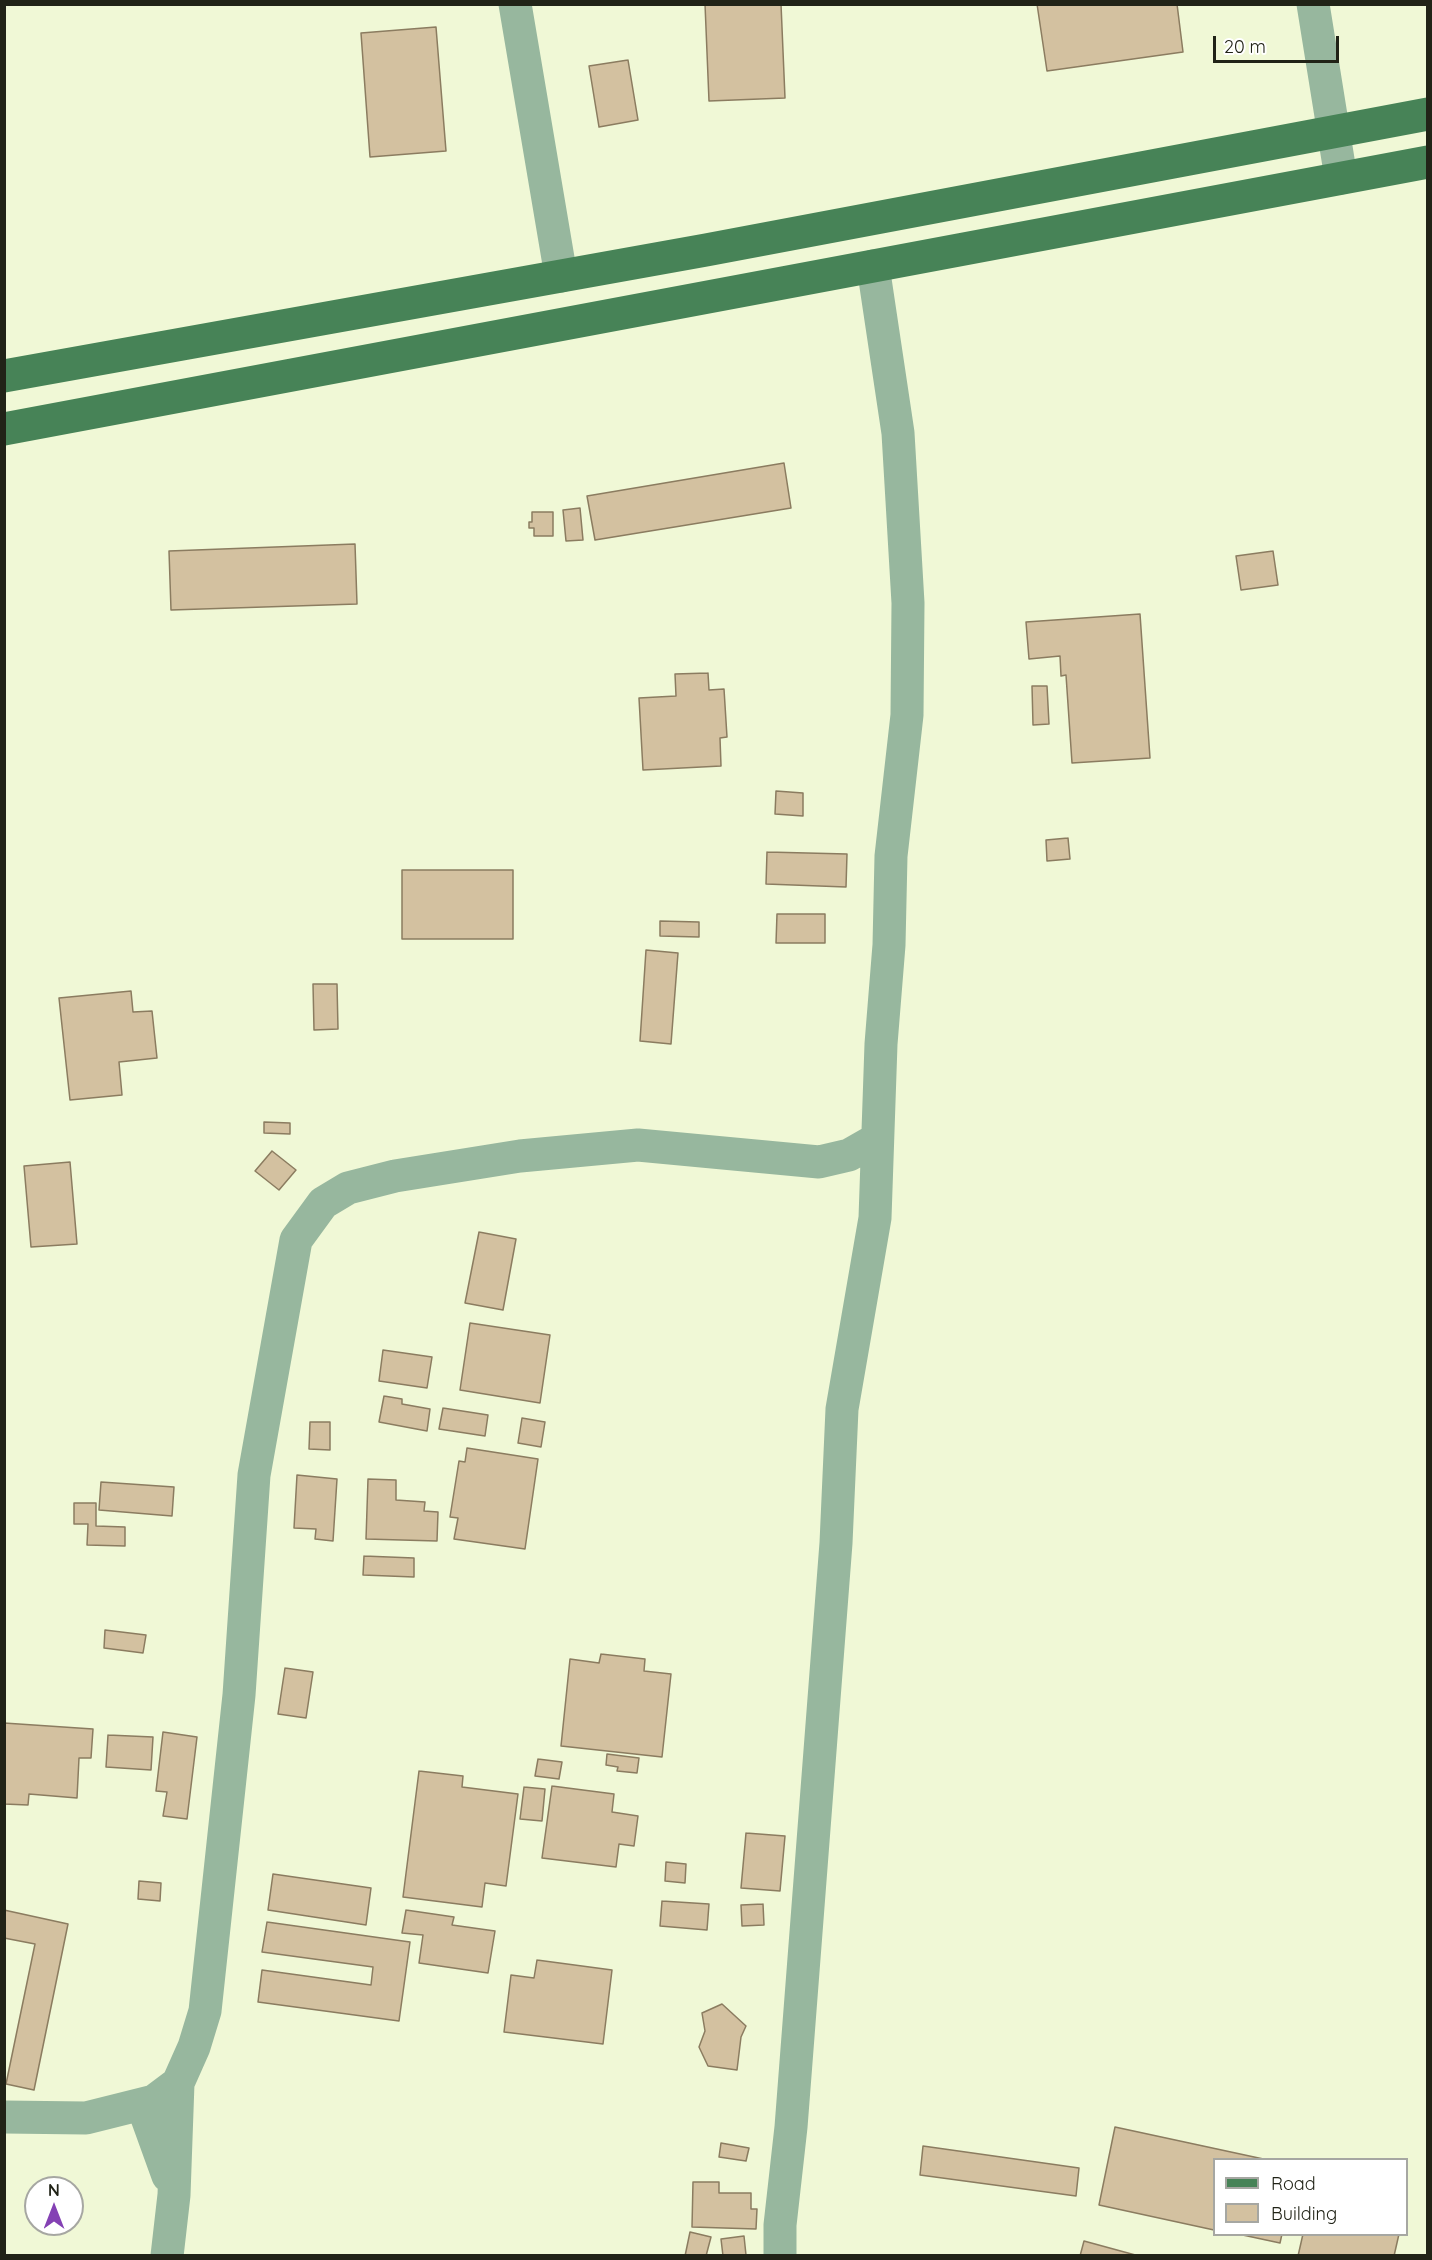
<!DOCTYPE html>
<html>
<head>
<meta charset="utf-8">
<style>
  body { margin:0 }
  #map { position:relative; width:1432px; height:2260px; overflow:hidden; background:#f0f8d6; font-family:Quicksand,sans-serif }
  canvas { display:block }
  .frame { position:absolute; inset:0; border:6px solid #212317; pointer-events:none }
  .legend { position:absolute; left:1213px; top:2158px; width:195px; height:78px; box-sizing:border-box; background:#fff; border:2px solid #a6a7a2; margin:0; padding:8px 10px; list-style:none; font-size:18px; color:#212317 }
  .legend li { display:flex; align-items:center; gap:12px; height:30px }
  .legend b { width:30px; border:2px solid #a6a7a2 }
  .north { position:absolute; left:24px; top:2176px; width:60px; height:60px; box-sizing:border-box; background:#fff; border:2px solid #a6a7a2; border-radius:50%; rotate:0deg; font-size:16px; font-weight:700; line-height:24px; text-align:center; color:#212317 }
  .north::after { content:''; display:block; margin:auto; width:21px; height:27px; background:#8441b4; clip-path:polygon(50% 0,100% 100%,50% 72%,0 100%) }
  .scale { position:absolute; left:1213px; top:36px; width:126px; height:27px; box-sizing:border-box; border:3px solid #212317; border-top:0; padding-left:8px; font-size:18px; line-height:21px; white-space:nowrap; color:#212317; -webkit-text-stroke:4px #fff; paint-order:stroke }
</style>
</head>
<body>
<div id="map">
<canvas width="1432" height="2260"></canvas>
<div class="frame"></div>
<ul class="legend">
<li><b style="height:8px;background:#478357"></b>Road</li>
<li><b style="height:16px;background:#d3c1a0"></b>Building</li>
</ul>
<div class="north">N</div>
<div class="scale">20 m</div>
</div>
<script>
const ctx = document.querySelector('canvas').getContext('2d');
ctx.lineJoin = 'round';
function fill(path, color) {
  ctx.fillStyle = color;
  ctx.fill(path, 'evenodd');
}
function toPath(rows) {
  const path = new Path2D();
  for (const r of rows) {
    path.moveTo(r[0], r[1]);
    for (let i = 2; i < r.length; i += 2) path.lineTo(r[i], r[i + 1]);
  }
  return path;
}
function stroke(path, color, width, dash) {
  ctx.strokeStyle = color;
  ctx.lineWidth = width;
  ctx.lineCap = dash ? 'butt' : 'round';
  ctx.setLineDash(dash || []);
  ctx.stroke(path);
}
const building = toPath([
  [705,4,781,4,785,98,709,101,705,4],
  [1037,4,1177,4,1183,52,1047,71,1037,4],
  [436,27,446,151,370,157,361,33,436,27],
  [628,60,638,120,599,127,589,66,628,60],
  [784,463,791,508,595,540,587,496,784,463],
  [580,508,583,540,566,541,563,510,580,508],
  [532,512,553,512,553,536,534,536,534,528,529,528,529,522,532,522,532,512],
  [355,544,357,604,171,610,169,551,355,544],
  [1273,551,1278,585,1241,590,1236,556,1273,551],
  [1140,614,1150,758,1072,763,1066,675,1061,676,1060,656,1029,659,1026,622,1140,614],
  [708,673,709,690,724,689,727,737,720,738,721,766,643,770,639,698,676,696,675,674,708,673],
  [1032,686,1047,686,1049,724,1033,725,1032,686],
  [776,791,803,793,803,816,775,814,776,791],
  [1068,838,1070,859,1047,861,1046,840,1068,838],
  [767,852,847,854,846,887,766,884,767,852],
  [402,870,513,870,513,939,402,939,402,870],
  [777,914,825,914,825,943,776,943,777,914],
  [660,921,699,922,699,937,660,936,660,921],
  [646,950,678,953,671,1044,640,1041,646,950],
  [313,984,337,984,338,1029,314,1030,313,984],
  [131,991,133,1012,152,1011,157,1058,119,1062,122,1095,70,1100,59,998,131,991],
  [264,1122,290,1123,290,1134,264,1133,264,1122],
  [272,1151,296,1170,279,1190,255,1171,272,1151],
  [70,1162,77,1244,31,1247,24,1166,70,1162],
  [479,1232,516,1239,503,1310,465,1303,479,1232],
  [470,1323,550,1335,540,1403,460,1390,470,1323],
  [383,1350,432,1357,427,1388,379,1381,383,1350],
  [384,1396,402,1399,402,1404,430,1409,427,1431,379,1422,384,1396],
  [443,1408,488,1415,485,1436,439,1429,443,1408],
  [522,1418,545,1422,541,1447,518,1443,522,1418],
  [310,1422,330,1422,330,1450,309,1449,310,1422],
  [467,1448,538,1459,525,1549,454,1539,458,1518,450,1517,459,1461,465,1462,467,1448],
  [297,1475,337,1479,333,1541,315,1539,316,1529,294,1528,297,1475],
  [368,1479,396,1480,396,1500,425,1502,424,1511,438,1512,437,1541,366,1539,368,1479],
  [101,1482,174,1487,172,1516,99,1510,101,1482],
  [74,1503,96,1503,96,1526,125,1527,125,1546,87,1545,88,1524,74,1524,74,1503],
  [364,1556,414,1558,414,1577,363,1575,364,1556],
  [105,1630,146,1635,143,1653,104,1648,105,1630],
  [601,1654,645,1659,644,1671,671,1674,662,1757,561,1746,570,1659,599,1663,601,1654],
  [285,1668,313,1672,306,1718,278,1714,285,1668],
  [4,1723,93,1729,91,1758,79,1758,77,1798,29,1794,28,1805,4,1804,4,1723],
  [163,1732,197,1737,187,1819,163,1816,167,1792,156,1791,163,1732],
  [108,1735,153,1737,151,1770,106,1767,108,1735],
  [607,1754,639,1758,637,1773,617,1771,618,1767,606,1765,607,1754],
  [538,1759,562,1762,559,1779,535,1776,538,1759],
  [419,1771,463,1776,462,1787,518,1794,506,1886,485,1883,482,1907,403,1897,419,1771],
  [552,1786,614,1794,612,1812,638,1816,634,1846,619,1844,616,1867,542,1858,552,1786],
  [524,1787,545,1789,542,1821,520,1819,524,1787],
  [746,1833,785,1836,780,1891,741,1888,746,1833],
  [666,1862,686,1864,685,1883,665,1881,666,1862],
  [273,1874,371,1888,366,1925,268,1910,273,1874],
  [139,1881,161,1883,160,1901,138,1899,139,1881],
  [662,1901,709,1904,707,1930,660,1926,662,1901],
  [763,1904,764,1925,742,1926,741,1905,763,1904],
  [4,1910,68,1924,34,2090,6,2084,35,1944,4,1938,4,1910],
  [406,1910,454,1917,452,1925,495,1931,488,1973,419,1963,423,1935,402,1933,406,1910],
  [267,1922,410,1942,399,2021,258,2002,262,1970,371,1985,373,1967,262,1952,267,1922],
  [537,1960,612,1970,603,2044,504,2032,511,1975,534,1978,537,1960],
  [722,2004,746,2026,741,2037,737,2070,708,2066,699,2047,705,2031,702,2013,722,2004],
  [1115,2127,1268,2160,1214,2160,1214,2230,1099,2205,1115,2127],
  [721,2143,749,2148,746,2161,719,2157,721,2143],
  [923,2146,1079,2168,1076,2196,920,2175,923,2146],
  [693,2182,719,2182,719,2193,751,2193,751,2209,757,2209,756,2229,692,2227,693,2182],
  [690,2232,711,2237,706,2256,685,2256,690,2232],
  [1238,2234,1282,2234,1280,2243,1238,2234],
  [1303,2234,1399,2234,1394,2256,1298,2256,1303,2234],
  [744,2236,746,2255,723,2256,721,2239,744,2236],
  [1084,2241,1139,2256,1080,2256,1084,2241]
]);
fill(building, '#d3c1a0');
stroke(building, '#8b7c60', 1.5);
stroke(toPath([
  [515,4,561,276],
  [1313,4,1341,178],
  [142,2104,168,2176],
  [4,2117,86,2118,154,2101,178,2083,194,2047,205,2011,239,1695,254,1475,296,1240,323,1203,348,1188,395,1176,520,1156,638,1145,819,1162,849,1155,877,1139],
  [167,2256,174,2195,178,2083],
  [780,2256,780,2225,791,2127,836,1543,842,1409,875,1218,881,1044,889,945,891,856,907,715,908,603,898,433,873,266]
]), '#97b79e', 33);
stroke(toPath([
  [4,376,706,250,1428,114],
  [4,429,1428,162]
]), '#478357', 33);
</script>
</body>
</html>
